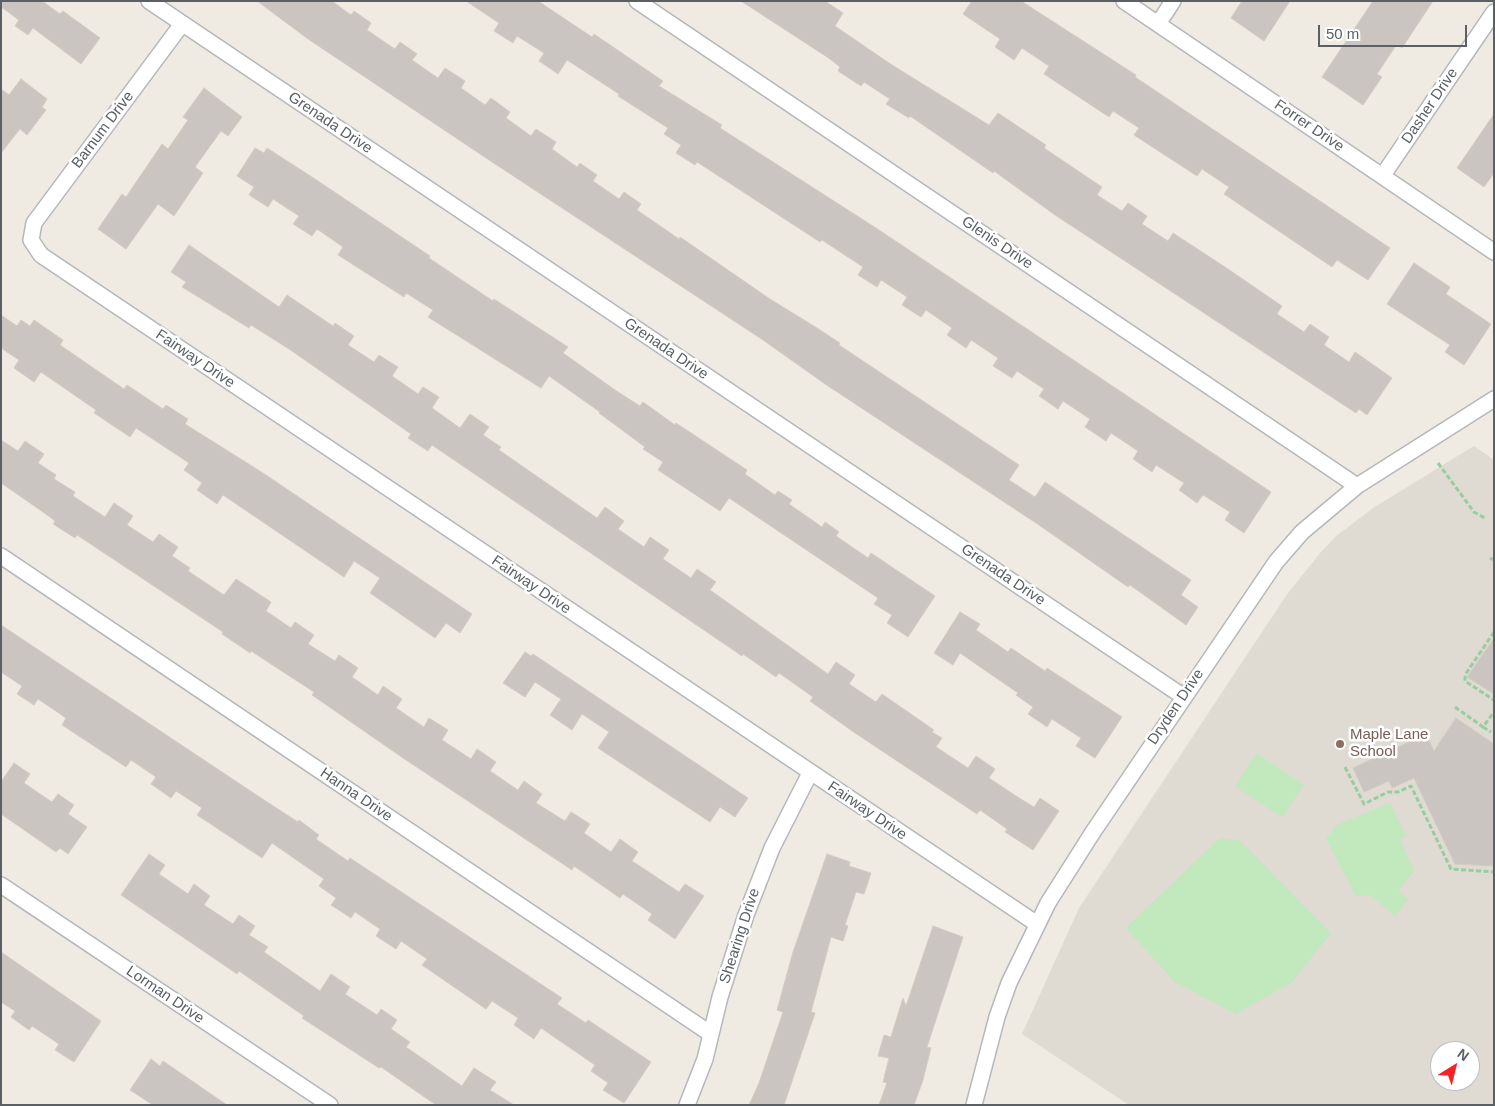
<!DOCTYPE html>
<html>
<head>
<meta charset="utf-8">
<style>
  body { margin:0 }
  #map { position:relative; width:1495px; height:1106px; overflow:hidden; background:#efebe3; font-family:Arial,sans-serif }
  canvas { display:block }
  .frame { position:absolute; inset:0; border:2px solid #5b6065; pointer-events:none }
  .north { position:absolute; left:1430px; top:1041px; width:50px; height:50px; box-sizing:border-box; background:#fff; border:1px solid #bdbfc1; border-radius:50%; rotate:36deg; font-size:14px; font-weight:700; line-height:20px; text-align:center; color:#5b6065 }
  .north::after { content:''; display:block; margin:auto; width:18px; height:22px; background:#f52226; clip-path:polygon(50% 0,100% 100%,50% 72%,0 100%) }
  .scale { position:absolute; left:1318px; top:25px; width:149px; height:22px; box-sizing:border-box; border:2px solid #5b6065; border-top:0; padding-left:6px; font-size:15px; line-height:18px; white-space:nowrap; color:#5b6065; -webkit-text-stroke:4px #fff; paint-order:stroke }
</style>
</head>
<body>
<div id="map">
<canvas width="1495" height="1106"></canvas>
<div class="frame"></div>
<div class="north">N</div>
<div class="scale">50 m</div>
</div>
<script>
const ctx = document.querySelector('canvas').getContext('2d');
ctx.lineJoin = 'round';
function fill(path, color) {
  ctx.fillStyle = color;
  ctx.fill(path, 'evenodd');
}
function toPath(rows) {
  const path = new Path2D();
  for (const r of rows) {
    path.moveTo(r[0], r[1]);
    for (let i = 2; i < r.length; i += 2) path.lineTo(r[i], r[i + 1]);
  }
  return path;
}
function stroke(path, color, width, dash) {
  ctx.strokeStyle = color;
  ctx.lineWidth = width;
  ctx.lineCap = dash ? 'butt' : 'round';
  ctx.setLineDash(dash || []);
  ctx.stroke(path);
}
function label(font, color, halo, rows, align = 'center') {
  ctx.font = font + ' Arial,sans-serif';
  ctx.lineWidth = 5;
  ctx.setLineDash([]);
  ctx.textBaseline = 'middle';
  ctx.strokeStyle = halo;
  ctx.fillStyle = color;
  for (const [text, x, y, turn = 0] of rows) {
    ctx.save();
    ctx.translate(x, y);
    ctx.rotate((+turn || 0) * Math.PI / 180);
    ctx.textAlign = isNaN(turn) ? turn : align;
    if (halo) ctx.strokeText(text, 0, 0);
    ctx.fillText(text, 0, 0);
    ctx.restore();
  }
}
fill(toPath([
  [1474,446,1494,460,1494,1105,1129,1105,1022,1034,1079,908,1288,593,1321,552,1335,537,1373,508],
  [1440,1051,1470,1051,1470,1081,1440,1081]
]), '#dfdad2');
fill(toPath([
  [1257,753,1304,785,1282,817,1235,786],
  [1390,803,1406,836,1400,839,1414,871,1398,891,1408,899,1395,916,1370,895,1356,896,1326,839,1337,825],
  [1220,838,1239,840,1331,933,1292,982,1236,1014,1175,982,1126,928]
]), '#c2e8bd');
const building = toPath([
  [1,1,42,1,60,14,63,11,100,38,81,64,33,28,28,35,15,26,19,20,1,7,1,1],
  [257,1,332,1,351,15,354,11,371,23,367,30,395,49,400,42,417,54,412,60,438,78,445,68,465,81,461,88,485,105,491,98,510,112,506,118,531,136,536,129,556,142,552,149,577,167,580,163,597,175,593,181,619,199,624,192,641,204,637,210,679,239,680,237,770,299,817,328,840,343,839,345,1019,465,1009,480,1035,497,1045,482,1191,580,1181,595,1198,607,1186,625,1130,585,1128,587,1036,523,825,384,763,340,489,160,308,39,257,1],
  [466,1,538,1,592,37,594,34,663,81,659,86,722,125,720,128,876,228,1271,492,1244,533,1225,520,1230,512,1203,495,1197,503,1179,490,1184,483,1156,465,1152,472,1133,459,1138,451,1111,433,1106,441,1085,427,1090,419,1063,401,1058,409,1039,396,1044,389,1017,371,1012,378,993,366,998,358,971,340,966,348,947,335,952,328,926,310,921,317,902,305,907,297,881,280,877,287,858,275,863,267,822,240,820,242,697,162,695,165,676,153,681,145,664,134,668,128,618,96,619,94,567,60,558,74,539,61,544,53,517,36,513,43,494,31,499,23,466,1],
  [741,1,825,1,843,13,835,26,892,65,989,125,998,113,1046,145,1044,148,1102,187,1097,195,1122,211,1128,203,1147,216,1142,224,1168,241,1173,233,1225,267,1282,306,1277,314,1304,332,1310,324,1329,337,1324,345,1349,362,1355,352,1392,378,1367,415,1359,409,1356,413,1055,215,994,171,993,173,910,116,909,118,886,104,890,99,864,82,861,86,838,71,840,67,830,59,741,1],
  [972,1,1021,1,1136,75,1135,77,1390,248,1368,280,1337,260,1332,267,1224,194,1229,187,1202,169,1197,176,1134,135,1139,128,1113,111,1109,117,1044,74,1049,66,1022,48,1014,60,995,47,1000,39,963,14,972,1],
  [1242,1,1290,1,1264,41,1231,18,1242,1],
  [1373,1,1433,1,1402,48,1397,44,1377,74,1382,77,1363,105,1322,77,1373,1],
  [21,79,47,99,42,107,46,110,27,135,20,129,1,153,1,89,9,95,21,79],
  [204,88,242,117,228,136,221,131,195,167,203,173,174,216,158,204,126,249,98,229,122,194,126,197,162,144,168,149,188,120,183,117,204,88],
  [1494,114,1494,173,1484,187,1457,168,1494,114],
  [255,148,264,153,267,148,312,177,430,256,429,258,493,301,494,299,568,347,563,353,615,390,640,406,643,402,675,425,676,423,747,470,745,474,775,495,778,491,792,500,789,504,822,527,825,522,839,532,836,536,868,558,871,553,935,596,908,637,887,623,892,615,874,604,878,598,729,498,720,511,658,470,663,462,643,449,645,447,599,413,600,412,549,376,541,388,428,317,433,310,406,293,404,297,338,255,343,247,317,229,312,236,293,224,299,216,273,199,268,207,249,195,254,187,237,176,255,148],
  [189,245,279,307,287,295,333,326,335,323,354,336,348,345,374,362,379,355,398,367,392,376,418,394,423,387,439,397,432,408,460,428,470,414,489,427,483,435,501,447,499,450,597,518,605,507,624,521,618,529,644,547,650,537,669,550,663,559,691,578,697,569,716,582,710,590,828,674,836,662,855,675,849,684,876,702,882,694,934,730,932,732,942,738,936,747,968,768,976,756,995,769,989,778,1016,796,1034,807,1040,798,1059,811,1033,850,1005,832,1007,829,980,810,977,814,855,733,810,701,813,697,779,673,776,677,743,654,742,656,432,445,428,451,408,438,411,434,289,349,251,325,249,328,182,287,186,282,171,272,189,245],
  [1414,263,1450,287,1446,294,1491,324,1464,365,1445,352,1450,345,1387,304,1414,263],
  [1,315,17,326,21,320,30,326,34,320,63,340,60,345,124,389,127,385,163,409,166,405,188,419,185,424,263,473,472,614,460,633,446,623,435,638,370,593,380,578,354,561,344,577,223,495,217,504,197,490,202,483,184,470,189,463,136,428,130,437,94,413,96,410,41,372,34,382,14,368,19,360,1,348,1,315],
  [1,440,18,451,25,441,44,454,38,463,56,475,54,479,75,492,73,496,105,517,114,503,133,516,127,525,153,542,159,534,178,547,172,556,190,568,188,571,224,595,236,579,271,602,266,611,291,628,295,622,314,635,308,644,335,661,339,655,358,668,352,677,378,695,383,686,402,699,396,708,424,727,429,718,448,730,442,740,471,759,477,749,496,762,490,771,518,790,524,781,542,794,536,803,565,821,571,812,590,824,584,833,611,852,620,839,638,852,632,861,679,892,685,884,704,896,675,939,648,920,652,914,623,894,620,898,574,866,572,870,403,758,312,695,314,692,251,651,250,653,222,634,223,632,77,535,75,538,53,524,55,521,43,512,1,483,1,440],
  [960,612,980,624,976,630,1008,652,1011,648,1045,671,1047,668,1122,717,1095,758,1076,746,1081,738,1052,719,1047,727,1028,714,1033,707,1016,695,1018,693,960,653,953,665,934,653,960,612],
  [1,625,261,798,298,822,299,820,319,835,316,839,348,861,350,858,562,998,557,1004,586,1023,588,1020,651,1062,624,1103,603,1090,608,1083,591,1071,595,1065,541,1028,534,1039,514,1025,518,1018,492,1001,486,1009,422,965,427,959,401,941,396,949,376,936,380,929,355,912,351,918,331,905,336,898,319,886,324,879,272,843,262,858,197,815,202,808,176,791,171,798,151,784,156,777,131,760,126,767,62,725,66,718,38,699,34,705,17,694,22,686,1,672,1,625],
  [1494,638,1494,694,1467,677,1494,638],
  [525,652,531,656,533,654,748,798,735,817,720,807,710,822,598,748,609,732,582,714,572,730,550,715,561,699,535,682,525,697,503,683,525,652],
  [1456,718,1494,744,1494,866,1455,864,1414,778,1392,788,1389,781,1364,792,1353,768,1426,734,1434,751,1456,718],
  [14,763,30,774,24,783,52,802,58,794,74,805,68,814,87,827,68,854,60,848,56,852,1,814,1,782,14,763],
  [149,854,165,865,159,874,188,894,194,884,210,896,204,905,233,924,239,915,255,926,249,935,268,947,264,952,320,991,331,974,350,987,345,994,377,1015,381,1009,397,1020,391,1029,410,1042,406,1047,462,1086,474,1068,496,1082,490,1090,514,1105,436,1105,381,1067,379,1068,302,1018,304,1016,239,971,237,974,121,895,149,854],
  [827,854,850,862,849,866,871,873,864,894,856,892,845,925,848,926,843,941,831,937,811,1012,815,1013,784,1105,749,1105,759,1083,783,1012,777,1010,793,952,827,854],
  [933,926,963,937,927,1047,931,1048,923,1080,914,1105,879,1105,887,1083,883,1082,889,1058,878,1056,884,1035,891,1037,903,998,906,1006,933,926],
  [1,952,101,1021,74,1062,55,1050,59,1044,32,1026,29,1030,11,1017,15,1011,1,1002,1,952],
  [151,1059,160,1066,163,1061,227,1105,153,1105,130,1090,151,1059]
]);
fill(building, '#cac5c0');
stroke(building, '#d4ccc1', 1);
const street = toPath([
  [149,1,1184,697],
  [637,1,1357,486],
  [1124,1,1494,252],
  [182,24,34,223,31,240,41,255,1037,924],
  [1158,24,1173,1],
  [1383,175,1494,12],
  [1,556,711,1034],
  [1,885,330,1105],
  [687,1105,705,1059,720,997,746,915,772,848,810,773],
  [974,1105,997,1017,1009,983,1048,903,1093,832,1276,562,1302,532,1357,486,1494,399]
]);
stroke(street, '#b4b7bb', 18);
stroke(toPath([
  [1438,463,1474,512,1485,518],
  [1490,558,1494,560],
  [1494,632,1465,675,1465,681,1494,700],
  [1455,707,1483,727,1494,712],
  [1483,727,1491,732],
  [1345,767,1364,804,1388,792,1398,792,1411,786,1451,869,1494,872]
]), '#98cca1', 3, [5, 2.5]);
stroke(street, '#fff', 15);
for (const [x, y, r, color] of [
  [1340,744,5,"#8d6e63"]
]) {
  const dot = new Path2D();
  dot.arc(x, y, r, 0, 2 * Math.PI);
  ctx.fillStyle = color;
  ctx.fill(dot);
  stroke(dot, '#fff', 2);
}
label('15px', '#5b6065', '#fff', [
  ["Dasher Drive",1430,106,-56],
  ["Grenada Drive",330,123,34],
  ["Forrer Drive",1309,126,34],
  ["Barnum Drive",103,130,-53],
  ["Glenis Drive",997,243,34],
  ["Grenada Drive",666,349,34],
  ["Fairway Drive",195,359,34],
  ["Grenada Drive",1003,575,34],
  ["Fairway Drive",531,585,34],
  ["Dryden Drive",1176,707,-56],
  ["Hanna Drive",356,795,34],
  ["Fairway Drive",867,811,34],
  ["Shearing Drive",740,936,-72],
  ["Lorman Drive",165,995,34]
]);
label('15px', '#785e54', '#fff', [
  ["Maple Lane",1350,735],
  ["School",1350,752]
], 'left');
</script>
</body>
</html>
